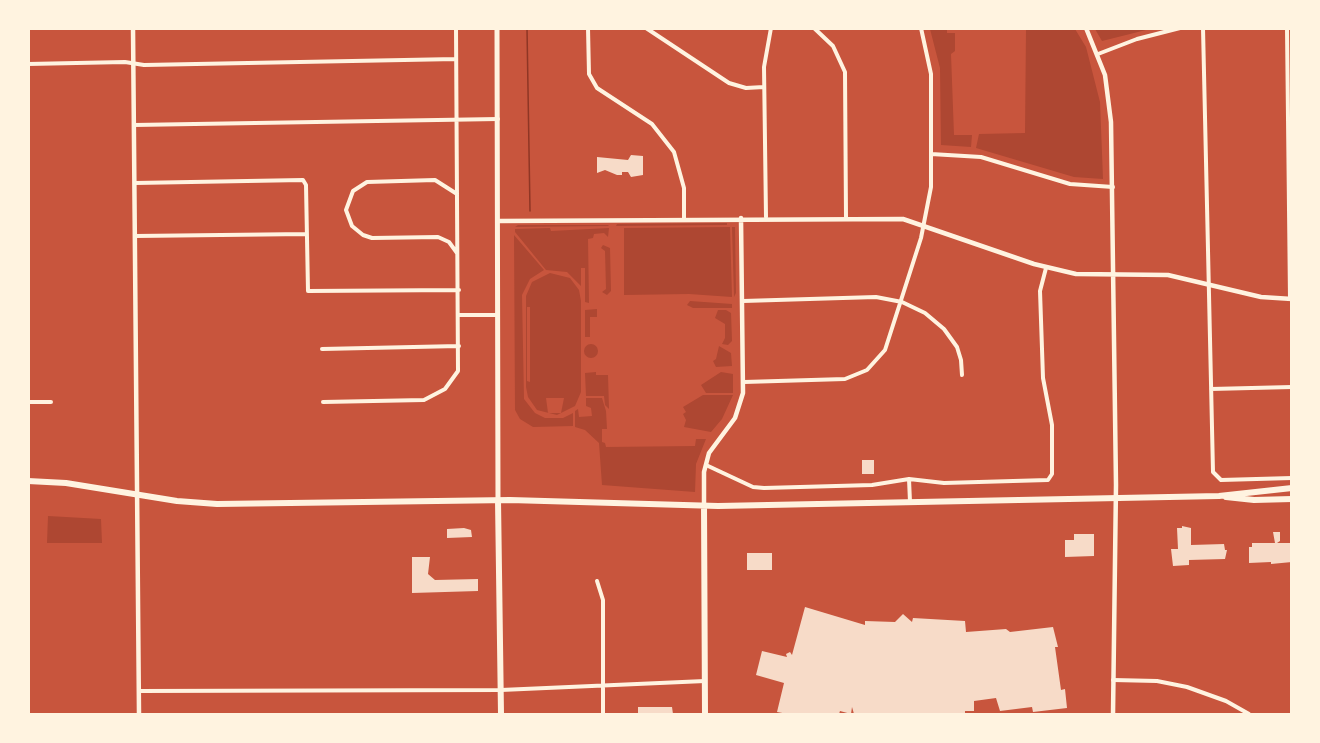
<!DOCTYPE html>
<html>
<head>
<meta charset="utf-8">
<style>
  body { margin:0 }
  #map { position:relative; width:1320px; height:743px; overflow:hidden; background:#c8553d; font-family:"PT Sans",sans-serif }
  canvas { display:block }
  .frame { position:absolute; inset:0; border:30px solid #fff3e0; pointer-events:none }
</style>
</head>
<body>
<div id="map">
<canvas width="1320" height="743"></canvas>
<div class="frame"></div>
</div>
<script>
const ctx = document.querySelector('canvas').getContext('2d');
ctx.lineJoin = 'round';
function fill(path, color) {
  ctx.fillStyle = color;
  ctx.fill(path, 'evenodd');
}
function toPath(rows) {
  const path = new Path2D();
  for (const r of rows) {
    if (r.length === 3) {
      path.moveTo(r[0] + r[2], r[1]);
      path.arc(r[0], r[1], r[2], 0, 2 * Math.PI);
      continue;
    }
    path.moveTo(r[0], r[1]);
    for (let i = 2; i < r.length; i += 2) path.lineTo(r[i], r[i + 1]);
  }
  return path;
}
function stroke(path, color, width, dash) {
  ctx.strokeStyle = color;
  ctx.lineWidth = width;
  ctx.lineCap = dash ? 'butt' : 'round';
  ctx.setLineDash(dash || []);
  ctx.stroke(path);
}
fill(toPath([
  [930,29,947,29,947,33,955,33,955,51,951,54,954,135,972,135,971,147,941,145,940,68],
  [1026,29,1075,29,1086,47,1100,102,1103,179,1074,177,976,148,979,134,1025,133],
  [1095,29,1150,29,1102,41],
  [727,223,727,225,616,226,617,224],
  [518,225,608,225,609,226,515,227],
  [730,227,732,297,689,294,624,295,624,228],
  [732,227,735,227,736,293,734,297],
  [550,228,551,231,609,228,608,237,604,233,594,234,593,238,588,239,589,303,585,302,585,268,581,268,581,286,567,272,546,270,515,232,515,229],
  [514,235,544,270,530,279,522,295,524,399,535,413,545,418,563,418,573,413,573,426,533,427,520,419,515,410],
  [603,245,610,248,611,291,607,295,602,292,606,289,605,251,601,248],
  [550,273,570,278,579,290,581,301,581,392,575,406,557,415,537,410,528,397,526,387,526,296,532,282],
  [527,307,530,307,530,382,527,381],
  [546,398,564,398,561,413,548,413],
  [690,301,732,304,732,308,693,308,687,305],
  [597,309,597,317,590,317,590,337,585,337,585,310],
  [718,310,726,310,731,313,732,341,728,345,722,344,725,338,725,324,715,318],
  [591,351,7],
  [719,346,731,353,732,366,716,367,713,361,716,359],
  [596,372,596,375,608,375,609,409,605,405,604,396,586,396,585,373],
  [721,372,733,374,733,393,706,393,701,385],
  [703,395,733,395,722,419,711,432,684,427,686,420,683,414,686,412,683,407],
  [586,398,602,398,606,411,607,429,602,429,602,442,605,443,606,447,695,446,696,439,706,439,696,464,695,492,602,485,599,443,585,430,575,427,575,411,578,409,579,417,592,416,591,408,586,406],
  [48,516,101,519,102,543,47,543]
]), '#ae4732');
stroke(toPath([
  [527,28,530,211]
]), '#8f3625', 1.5);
fill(toPath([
  [631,155,643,156,643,175,631,177,628,172,622,172,622,175,617,175,605,170,597,173,597,157,628,160],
  [862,460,874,460,874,474,862,474],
  [1182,526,1191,528,1191,545,1224,544,1225,550,1227,550,1225,559,1189,560,1189,565,1173,566,1171,549,1178,549,1177,528,1182,528],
  [464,528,471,530,472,537,447,538,447,529],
  [1273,532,1280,532,1280,541,1277,543,1292,543,1292,562,1271,564,1271,562,1249,563,1249,547,1252,547,1252,543,1275,543],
  [1074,534,1094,534,1094,556,1065,557,1065,540,1074,540],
  [747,553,772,553,772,570,747,570],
  [412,557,430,557,428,574,435,580,478,579,478,591,412,593],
  [805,607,865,625,865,621,895,622,903,614,912,622,913,618,965,621,966,632,1006,629,1010,632,1053,627,1058,647,1055,647,1061,690,1065,689,1067,708,1033,712,1032,707,1000,711,996,698,974,701,974,711,965,711,965,714,854,714,852,707,851,714,840,711,839,714,788,714,777,712,784,683,756,675,762,651,787,657,786,654,790,652,792,655],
  [638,707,672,707,673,714,638,714]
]), '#f7dbc8');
stroke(toPath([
  [588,28,589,74,597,88,652,124,674,152,684,188,684,218],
  [646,28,729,83,746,88,764,87],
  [814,28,833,46,845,72,846,217],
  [1203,28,1213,472,1221,480,1292,478],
  [1287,28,1290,299],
  [1098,54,1137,39,1180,28],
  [28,64,125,62,144,65,456,59],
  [134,125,498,119],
  [931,154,981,157,1070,184,1113,187],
  [135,183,303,180,306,185,308,291,459,290],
  [766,217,764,67,771,28],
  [135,236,307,234],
  [457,253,449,242,438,237,372,238,363,235,352,226,346,210,353,191,367,182,435,180,457,194],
  [743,301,876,297,902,302,925,313,944,329,957,347,961,360,962,375],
  [459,315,498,315],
  [322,349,459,346],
  [744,382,845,379,867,370,885,350,921,238,931,187,931,74,921,28],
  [1211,389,1292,387],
  [28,402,51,402],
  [323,402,424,400,445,389,458,371,456,28],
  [706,465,753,487,764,488,872,485,909,479,944,483,1048,480,1052,474,1052,425,1043,378,1040,291,1046,268],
  [909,479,910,502],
  [597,581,603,600,603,714],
  [1113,680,1157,681,1187,687,1226,701,1249,714],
  [139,691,501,690,705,681]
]), '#fff3e0', 4);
stroke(toPath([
  [133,28,139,714],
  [1086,28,1105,75,1111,122,1116,485,1113,714],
  [499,221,903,219,1034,264,1076,274,1168,275,1261,297,1292,299],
  [704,505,704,472,709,453,735,418,743,393,741,218]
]), '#fff3e0', 4.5);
stroke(toPath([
  [497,28,498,500]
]), '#fff3e0', 5);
stroke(toPath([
  [28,481,66,483,177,501,217,504,510,500,718,506,1219,496,1292,488],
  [1226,497,1254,500,1292,499],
  [498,500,501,714],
  [704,505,705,714]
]), '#fff3e0', 6);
</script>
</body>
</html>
